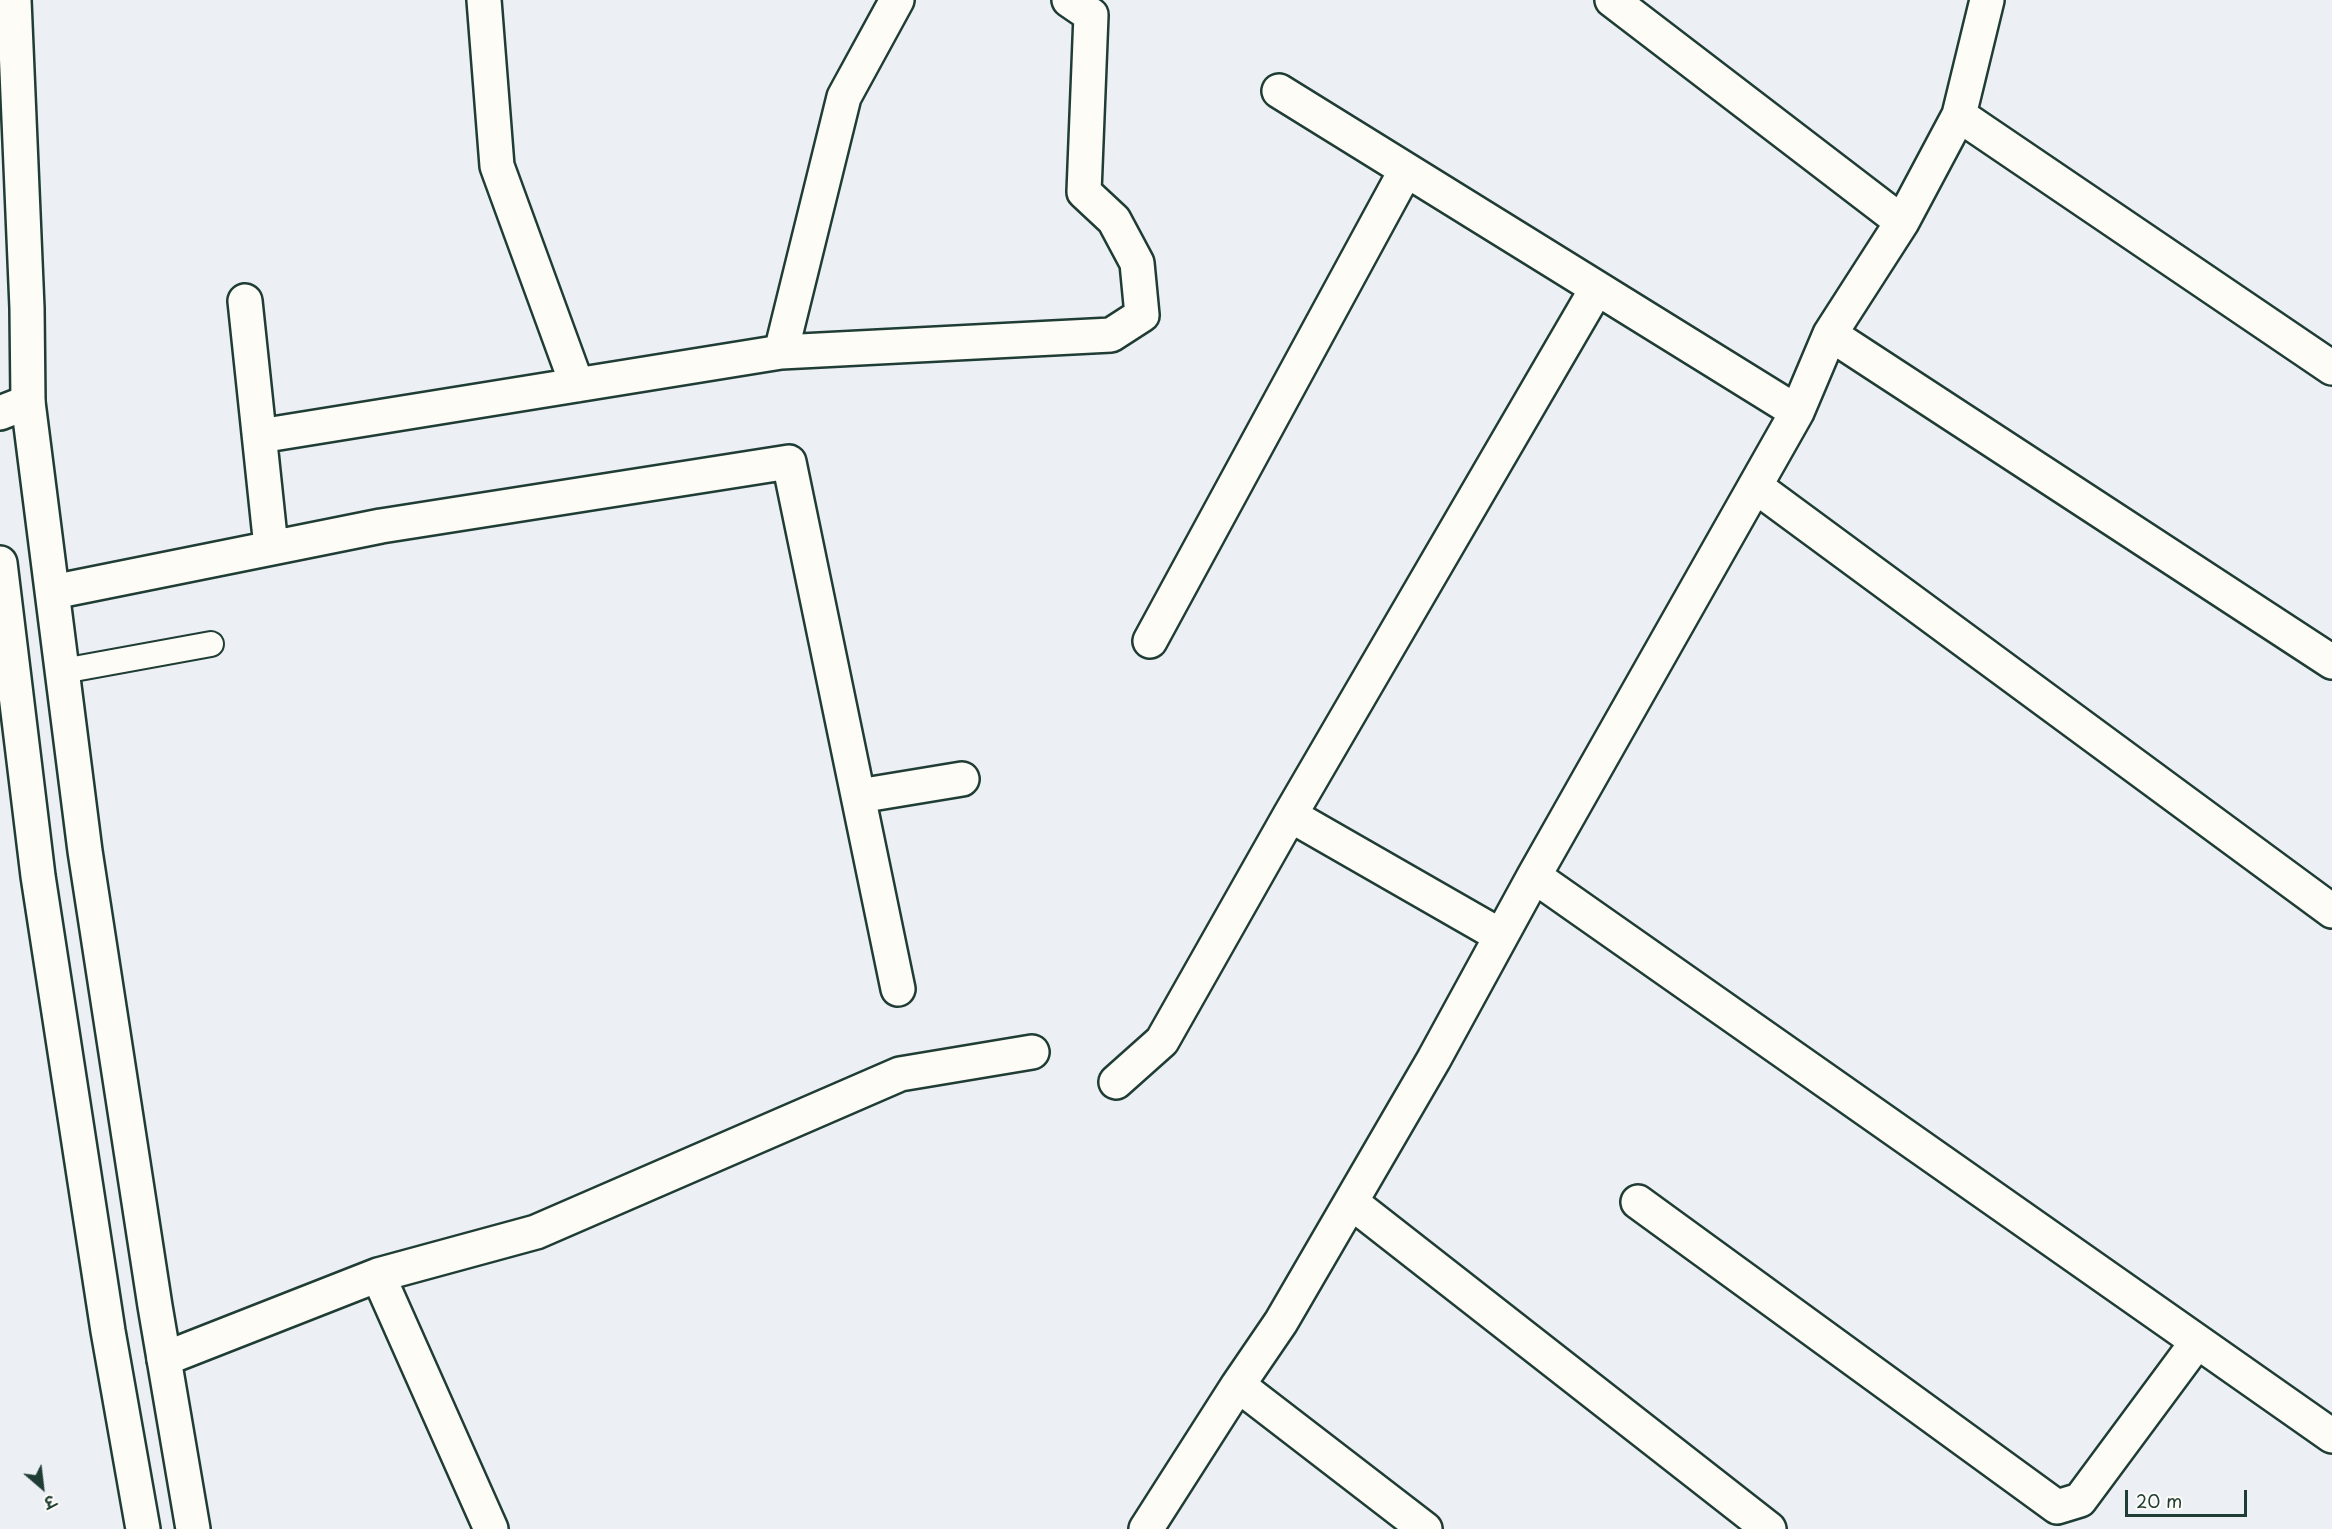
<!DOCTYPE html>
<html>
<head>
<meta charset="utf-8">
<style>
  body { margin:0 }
  #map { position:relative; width:2332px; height:1529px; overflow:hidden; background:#ecf0f5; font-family:"Playpen Sans","Playpen Sans Deva",sans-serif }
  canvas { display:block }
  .north { position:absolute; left:12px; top:1457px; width:60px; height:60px; -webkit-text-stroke:4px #fdfcf7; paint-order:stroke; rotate:152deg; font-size:16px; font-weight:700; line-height:24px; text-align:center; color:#1f3d34 }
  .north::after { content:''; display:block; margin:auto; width:21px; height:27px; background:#1f3d34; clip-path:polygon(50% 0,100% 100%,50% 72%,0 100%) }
  .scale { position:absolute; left:2125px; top:1490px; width:122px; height:27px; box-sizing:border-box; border:3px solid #1f3d34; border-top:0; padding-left:8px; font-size:18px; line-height:21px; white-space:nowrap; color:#1f3d34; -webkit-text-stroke:4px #fdfcf7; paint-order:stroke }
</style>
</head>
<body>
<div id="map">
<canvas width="2332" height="1529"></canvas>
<div class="north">उ</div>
<div class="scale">20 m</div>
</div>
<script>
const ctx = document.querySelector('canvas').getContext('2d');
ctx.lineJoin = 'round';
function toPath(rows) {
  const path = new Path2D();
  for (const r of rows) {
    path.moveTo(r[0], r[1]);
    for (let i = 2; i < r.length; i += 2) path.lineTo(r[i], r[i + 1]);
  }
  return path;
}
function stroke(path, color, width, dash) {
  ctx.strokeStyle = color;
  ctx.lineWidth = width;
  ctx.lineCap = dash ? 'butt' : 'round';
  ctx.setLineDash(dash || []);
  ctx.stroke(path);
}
const lane = toPath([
  [63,671,211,644]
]);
const street = toPath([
  [484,0,497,166,577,385],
  [1612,0,1902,222],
  [1279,91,1797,412],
  [1959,115,2332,368],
  [245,301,271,547],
  [1830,334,2332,662],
  [781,352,844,97,897,0],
  [0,413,28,402],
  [260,436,781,352,1111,335,1142,315,1137,263,1114,220,1084,192,1091,15,1069,0],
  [1755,486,2332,911],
  [53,592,381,526,789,462,898,989],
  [1150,641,1406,170],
  [859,796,962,779],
  [1290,815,1501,936],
  [1534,876,2332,1436],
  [1116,1082,1162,1041,1290,815,1597,288],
  [1351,1202,1769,1529],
  [1638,1202,2057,1507,2080,1500,2197,1342],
  [378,1275,536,1232,900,1074,1032,1052],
  [164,1359,378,1275,491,1529],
  [1238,1385,1425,1529],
  [1146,1529,1238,1385,1281,1322,1434,1059,1534,876,1797,412,1830,334,1902,222,1959,115,1987,0]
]);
const primary = toPath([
  [14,0,27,308,28,402,85,851,155,1306,193,1529],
  [0,563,38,876,108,1331,143,1529]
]);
stroke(lane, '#1f3d34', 28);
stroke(street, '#1f3d34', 38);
stroke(primary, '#1f3d34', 38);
stroke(lane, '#fdfcf7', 24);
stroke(street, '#fdfcf7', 33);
stroke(primary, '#fdfcf7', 33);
</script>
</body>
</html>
